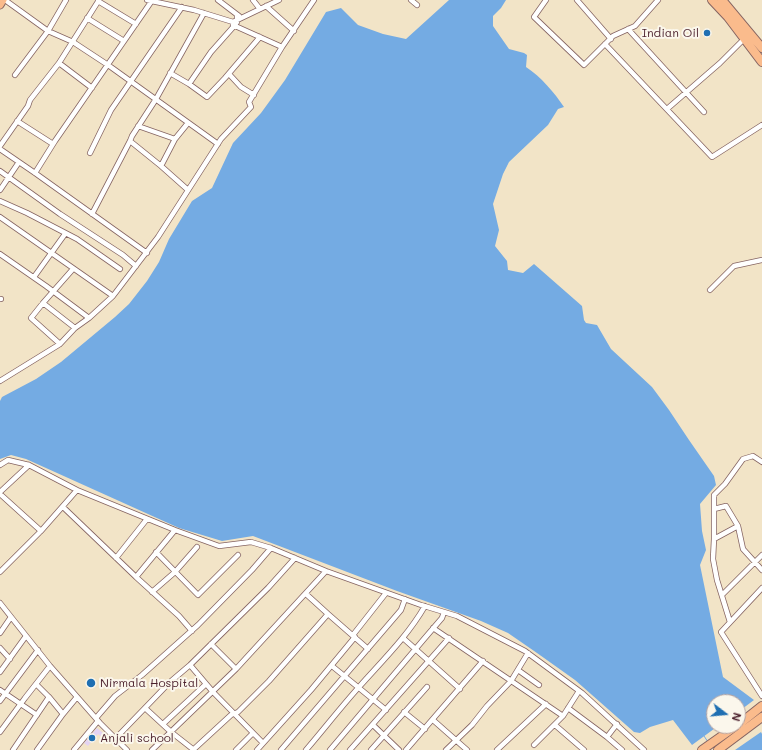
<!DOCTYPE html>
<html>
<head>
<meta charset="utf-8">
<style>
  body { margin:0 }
  #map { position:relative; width:762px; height:750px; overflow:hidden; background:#f2e4c7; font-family:Mali,sans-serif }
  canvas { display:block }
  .north { position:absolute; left:706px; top:694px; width:40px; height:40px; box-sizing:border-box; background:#fbf7ec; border:1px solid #b4a19f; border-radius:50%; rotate:106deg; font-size:11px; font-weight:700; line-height:16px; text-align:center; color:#4a1f2b }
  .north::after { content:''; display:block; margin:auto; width:14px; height:18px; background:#1f6fb2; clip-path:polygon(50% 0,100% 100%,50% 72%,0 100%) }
</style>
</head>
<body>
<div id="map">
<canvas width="762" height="750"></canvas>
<div class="north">N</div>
</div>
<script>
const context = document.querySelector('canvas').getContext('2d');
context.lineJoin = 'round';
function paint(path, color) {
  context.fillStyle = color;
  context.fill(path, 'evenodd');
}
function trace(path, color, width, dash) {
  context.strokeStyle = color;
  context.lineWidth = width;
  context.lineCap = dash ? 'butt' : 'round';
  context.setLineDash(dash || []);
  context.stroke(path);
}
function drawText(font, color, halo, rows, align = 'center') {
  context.font = font + ' Mali,sans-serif';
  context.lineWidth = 4;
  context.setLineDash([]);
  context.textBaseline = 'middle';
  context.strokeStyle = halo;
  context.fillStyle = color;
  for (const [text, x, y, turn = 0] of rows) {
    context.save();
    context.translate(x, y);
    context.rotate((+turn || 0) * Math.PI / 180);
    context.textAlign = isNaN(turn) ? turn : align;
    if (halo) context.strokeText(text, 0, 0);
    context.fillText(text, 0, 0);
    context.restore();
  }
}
paint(new Path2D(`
  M97,728L107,736L104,739L98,734L88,746L84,743Z`), '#e3d3f2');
paint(new Path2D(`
  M449,0H506L501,8L493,16V26L509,49L524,53L527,55L526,67C541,77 554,92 564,107L558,109L548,125L509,162L503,174L493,204L499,230L495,246L507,261L508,270L523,273L534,264L582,306L584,320L586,323L597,325L611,349L652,387L669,410L689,440L714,476L716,485L700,504L702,531L706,550L700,565L723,677L754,700L738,712V702H714V726H718L692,745L673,720L650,727L640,733L634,732L575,680L537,653L508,633L481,621L397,591L253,536L222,541L179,528L26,459L11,455L0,459V401L2,397L36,379L61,362L115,317L129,304L147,281L159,262L169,239L192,201L212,188L233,143L261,113L285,80L326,12L341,8L358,25L383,34L406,39Z
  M761,732L762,734V750H735Z`), '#74abe3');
trace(new Path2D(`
  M704,736L708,742`), '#74abe3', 1);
const minor = new Path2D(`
  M5,0L48,31L73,42L108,65L218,144
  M147,0L194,10L233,22L279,0
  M218,0L239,16
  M253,0L260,9
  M411,0L417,5
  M546,0L534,17L584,65L613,36L635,26L658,0
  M577,0L611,39
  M98,1L136,24
  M266,6L294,31
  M87,18L124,41
  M233,25L282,47
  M628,29L704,112
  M605,44L712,157L762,125
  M59,63L92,88
  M170,73L189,84L207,97L225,78L260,37
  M229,74L241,87L254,95
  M15,75L48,31L66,0
  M189,84L211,52L235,25L237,22V15
  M667,109L720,63L744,39
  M17,121L53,144
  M138,126L175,139L188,123
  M130,141L161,166L188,190
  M0,146L28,106L30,100L59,63L99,0
  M0,149L35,173L147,253
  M90,153L111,110L182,7
  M161,166L175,139
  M0,171L60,214L123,255L136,266
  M35,173L55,141L151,2
  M0,190L19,162
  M0,201L27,213L77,239L120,269
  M92,214L130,141L132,136L156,99L204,13
  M0,217L113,296
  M0,254L46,286L89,318
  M73,269L43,303L75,328
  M34,277L65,234
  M710,290L734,266L762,260
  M0,299H1
  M43,303L31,318L60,344
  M0,381L60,344L75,328L89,318L113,296L158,237L221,139L251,107L249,102L282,47L314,0
  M0,465L8,460L29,465L77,490L41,531
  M0,492L29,465
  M0,494L41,531L0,572
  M63,507L136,577L175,530L77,490
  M714,509L726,506L738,526
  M714,539V495L725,484L743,459L753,456L762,462
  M156,552L198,595L238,555
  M116,558L147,519
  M326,571L421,605L457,616L525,651L582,693L644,750
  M136,577L179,616L192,631
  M762,588L721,632L762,696
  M152,592L175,572L197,547
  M722,595L762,555
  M0,603L50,666L100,723L127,750
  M328,614L368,649
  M730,622L717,580L713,559L714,539L738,526L743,549L762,570
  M433,628L563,716
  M0,633L11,617
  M353,635L386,593
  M403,638L460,689
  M211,644L236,669
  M0,648L10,659
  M190,665L213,692L263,743
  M332,666L386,710
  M518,670L539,685
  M0,672L26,636
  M0,690L37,715
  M49,697L63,714L77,697
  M0,701L38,650
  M145,708L171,732L194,750
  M568,708L607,737
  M404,712L425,729
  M96,718L115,696L142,675L198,625L252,570L271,548
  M433,720L467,750
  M163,724L206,684
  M617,724L607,737L622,750
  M373,725L399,750
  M555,725L584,750
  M0,732L25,698L50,666
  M115,739L170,682L190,665L268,588L295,558
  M534,745L563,716L579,691
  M13,750L49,697L36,684
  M37,750L63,714
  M74,750L98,721
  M152,750L236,669L326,571L271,548L251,542L219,546L175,530
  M193,750L231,715L238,712L269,681L328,614L306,594
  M236,750L253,733
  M257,750L311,690L355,637
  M281,750L401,610L405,599
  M306,750C324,729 341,707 359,687C382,661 407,637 425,606
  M330,750L424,639L442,618L444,612
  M350,750L449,638
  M371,750L427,687
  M406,750L483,661
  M446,750L472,725L487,706L511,681L528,653
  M497,750L546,704`);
const primary = new Path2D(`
  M0,5L3,0`);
const trunk = new Path2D(`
  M712,0L728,17L762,62
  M722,0L762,48
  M738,725L762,706
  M702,750L736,726
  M718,750L762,717`);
trace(minor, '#856462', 6);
trace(primary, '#856462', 9);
trace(trunk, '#856462', 10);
trace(minor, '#fff', 4.5);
trace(primary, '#fabb8c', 7);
trace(trunk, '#fabb8c', 8);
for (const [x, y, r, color] of [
  [707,33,4,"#1f6fb2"],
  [91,683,5,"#1f6fb2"],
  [92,738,4,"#1f6fb2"]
]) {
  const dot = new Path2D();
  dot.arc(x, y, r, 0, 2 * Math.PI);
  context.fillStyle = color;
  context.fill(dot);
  trace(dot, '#fbf7ec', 1.5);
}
drawText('12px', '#4a1f2b', '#fbf7ec', [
  ["Indian Oil",699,33,"right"],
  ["Nirmala Hospital",100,683],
  ["Anjali school",100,738]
], 'left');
</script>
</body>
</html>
